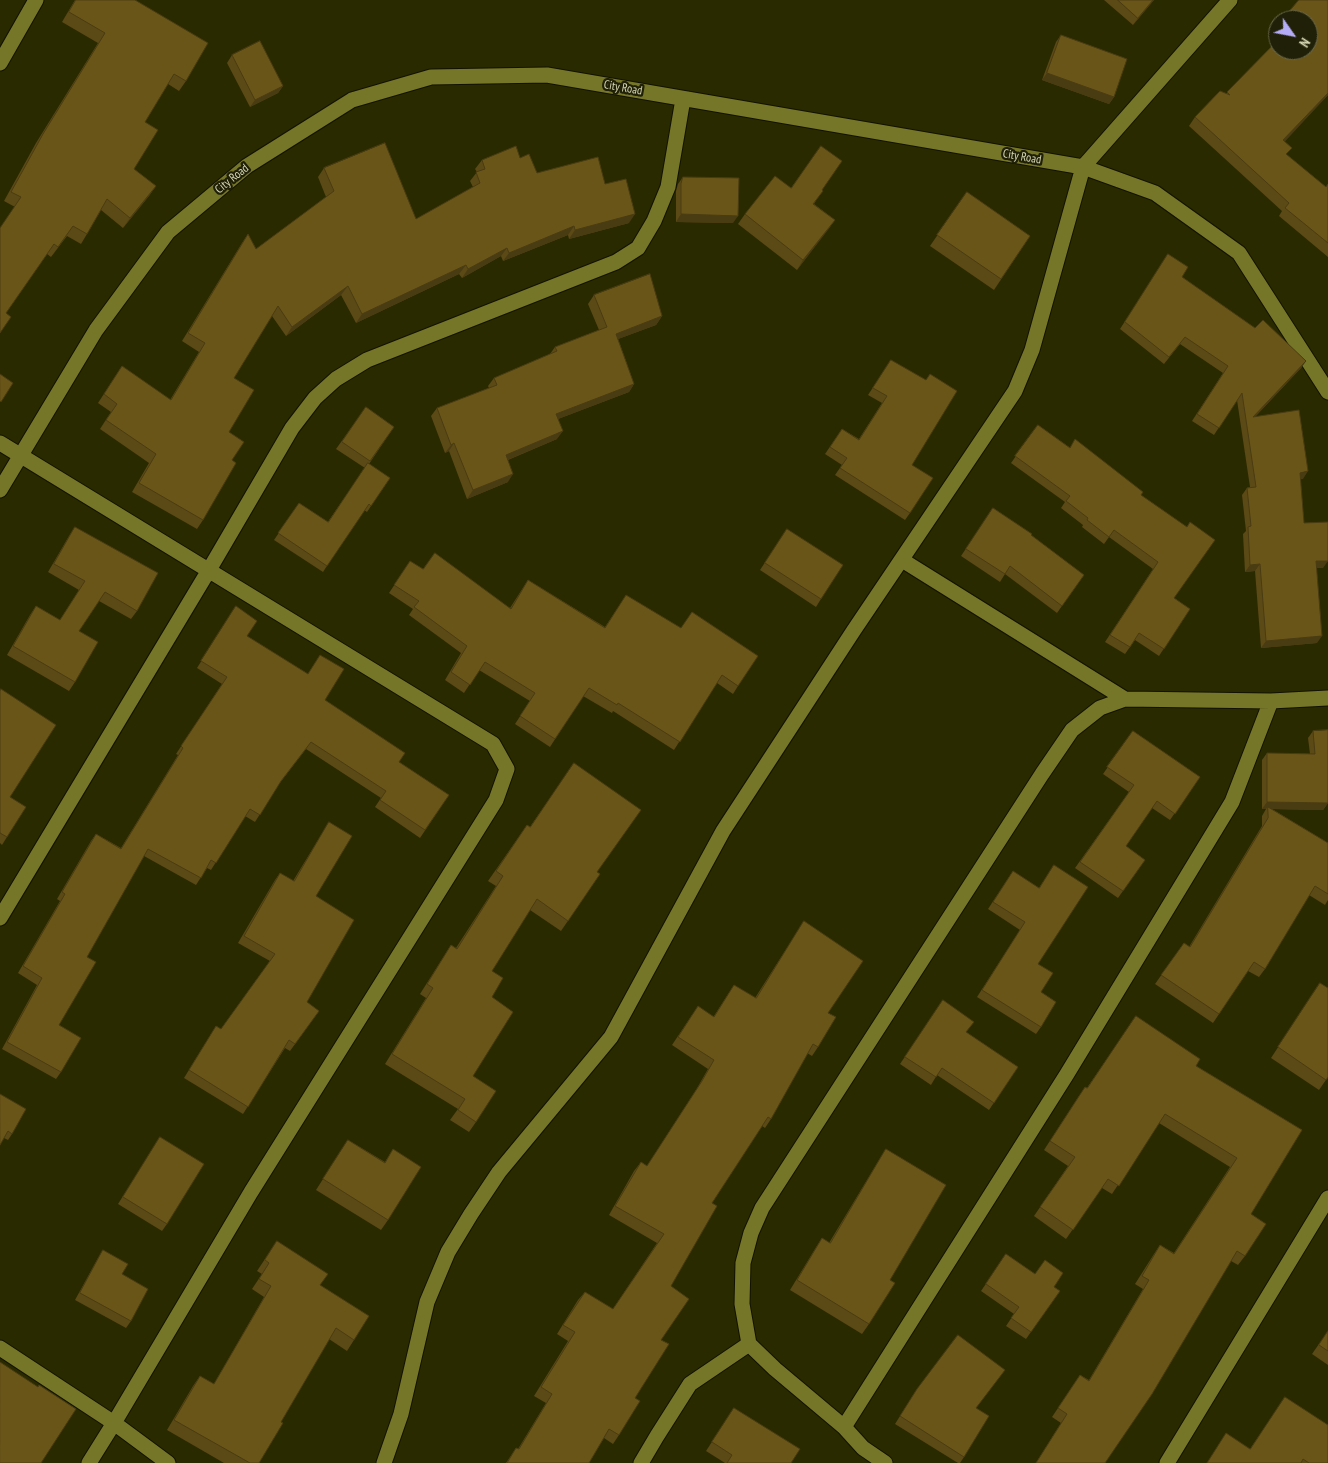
<!DOCTYPE html>
<html>
<head>
<meta charset="utf-8">
<style>
  body { margin:0 }
  #map { position:relative; width:1328px; height:1463px; overflow:hidden; background:#2a2a00; font-family:"PT Sans Narrow",sans-serif }
  canvas { display:block }
  .north { position:absolute; left:1268px; top:10px; width:50px; height:50px; box-sizing:border-box; background:#202008; border:1px solid #68684b; border-radius:50%; rotate:123deg; font-size:14px; font-weight:700; line-height:20px; text-align:center; color:#d4d5b0 }
  .north::after { content:''; display:block; margin:auto; width:18px; height:22px; background:#b5acf8; clip-path:polygon(50% 0,100% 100%,50% 72%,0 100%) }
</style>
</head>
<body>
<div id="map">
<canvas width="1328" height="1463"></canvas>
<div class="north">N</div>
</div>
<script>
const context = document.querySelector('canvas').getContext('2d');
context.lineJoin = 'round';
function trace(path, color, width, dash) {
  context.strokeStyle = color;
  context.lineWidth = width;
  context.lineCap = dash ? 'butt' : 'round';
  context.setLineDash(dash || []);
  context.stroke(path);
}
function paint(path, color) {
  context.fillStyle = color;
  context.fill(path, 'evenodd');
}
function drawText(font, color, halo, rows, align = 'center') {
  context.font = font + ' "PT Sans Narrow",sans-serif';
  context.lineWidth = 4.5;
  context.setLineDash([]);
  context.textBaseline = 'middle';
  context.strokeStyle = halo;
  context.fillStyle = color;
  for (const [text, x, y, turn = 0] of rows) {
    context.save();
    context.translate(x, y);
    context.rotate((+turn || 0) * Math.PI / 180);
    context.textAlign = isNaN(turn) ? turn : align;
    if (halo) context.strokeText(text, 0, 0);
    context.fillText(text, 0, 0);
    context.restore();
  }
}
const street = new Path2D(`
  M0,63L36,0
  M0,443L493,744L507,769L496,800L251,1192L114,1423L89,1463
  M0,490L96,330L168,232L247,166L352,100L431,77L547,75L1083,167L1155,193L1239,253L1328,392
  M902,560L1125,699
  M0,918L209,570L292,428L315,398L336,379L367,360L616,262L638,248L654,221L668,187L683,99
  M0,1348L114,1423L168,1463
  M844,1427L1067,1074L1232,802L1271,701
  M384,1463L401,1414L427,1302L448,1252L471,1214L499,1172L611,1037L723,831L854,630L1015,391L1032,350L1083,167L1230,0
  M641,1463L657,1436L690,1384L749,1344
  M885,1463L863,1448L844,1427L775,1369L749,1344L742,1304L743,1263L751,1233L762,1208L1042,774L1072,730L1100,708L1125,699L1271,701L1328,698
  M1167,1463L1328,1198`);
trace(street, '#121200', 17);
trace(street, '#767628', 15);
paint(new Path2D(`
  M75,0H135L186,81L179,91L168,84L145,122L134,169L156,186L149,196L123,228L101,210L87,234L81,244L67,236L51,257L47,254L6,313L15,207L4,201L36,143L98,43L62,22Z
  M1104,0H1154L1133,25Z
  M1328,0V95L1284,141L1287,155L1326,187L1328,184V257L1279,216L1282,211L1189,126L1195,117L1226,94L1278,40Z
  M1278,25V32L1275,29Z
  M1061,35L1114,97L1109,104L1042,80L1056,42Z
  M232,55L283,86L278,93L250,107L227,63Z
  M520,158L537,173L605,184L629,223L569,239L568,235L503,261L501,256L462,278L459,274L356,323L341,295L286,336L272,316L234,378L229,432L232,460L203,520L197,529L132,492L149,463L100,429L111,412L98,403L122,366L170,400L199,352L182,341L242,243L248,234L256,249L326,197L318,177L324,168L416,219L473,187L470,181L477,172L475,169L482,160Z
  M683,177L733,223L676,222V191L678,184Z
  M791,188L822,190L814,204L835,220L797,270L738,224L745,214Z
  M967,192L1030,236L994,290L930,246Z
  M1168,254L1182,277L1255,328L1306,361L1301,368L1255,417L1303,479H1300L1304,523L1323,568H1317V643L1261,648L1255,571L1245,572L1243,534L1246,531L1242,495L1247,488L1250,487L1237,400L1214,435L1192,421L1223,373L1180,344L1164,364L1120,329Z
  M594,295L662,316L656,325L618,339L634,384L629,392L558,419L557,439L508,460V482L467,499L449,451L445,453L431,416L437,408L489,388L488,386L494,378L550,354L555,347L599,330L588,304Z
  M891,360L912,465L910,513L905,520L835,475L842,465L825,454L842,429L859,439L882,403L868,395Z
  M366,407L394,427L369,464L390,478L367,512L364,510L323,572L274,540L299,503L328,522L365,468L336,449Z
  M1038,425L1069,447L1141,495L1174,598L1190,609L1159,656L1135,640L1125,654L1105,642L1153,569L1109,537L1104,544L1082,527L1083,525L1061,508L1065,502L1011,463Z
  M993,508L1031,535L1084,575L1057,613L1005,574L1000,582L961,556Z
  M75,527L137,611L131,619L99,601L79,631L75,682L69,691L7,655L30,615L36,606L60,620L79,590L48,572L69,536Z
  M787,529L821,599L816,607L760,570Z
  M405,569H423L510,608L528,580L605,627L621,603L738,686L733,694L717,683L674,750L613,711L612,713L583,696L550,747L515,724L530,701L479,670L464,693L445,680L461,653L409,615L413,609L389,593Z
  M236,606L247,636L308,674L320,655L325,700L399,762L449,795L420,838L375,807L381,798L306,749L279,784L255,822L245,816L211,870L207,868L196,885L144,856L87,957L59,1025L61,1072L56,1079L2,1049L37,985L18,973L60,901L57,899L91,841L96,834L121,848L178,755L176,754L222,684L197,668Z
  M0,691L10,797L7,837L2,845L0,843Z
  M1133,731L1200,777L1170,820L1152,808L1126,846L1145,860L1118,898L1075,868L1129,792L1103,774Z
  M1313,731L1328,803L1323,810L1272,809L1328,843V900L1325,905L1309,895L1265,969L1259,977L1248,971L1213,1023L1155,984L1184,943L1189,947L1262,826V816L1266,809H1262V760L1267,753L1310,754L1308,738Z
  M329,822L316,896L307,1002L319,1011L290,1051L285,1048L243,1114L184,1078L216,1026L221,1029L270,961L238,943L275,880L280,873L293,881Z
  M527,825L600,874L561,931L530,910L492,971V997L473,1076L476,1122L469,1132L450,1120L458,1109L385,1064L426,998L420,994L451,945L456,948L496,886L488,881Z
  M1013,871L1038,964L1041,992V1027L1036,1034L977,997L1020,930L988,909Z
  M804,921L828,1013L818,1047L812,1056L807,1053L771,1119L765,1128L762,1126L712,1203L671,1286L661,1340L619,1435L613,1444L604,1438L589,1463H506L516,1448L518,1449L546,1403L534,1396L568,1341L557,1334L578,1300L585,1292L613,1309L657,1243L609,1215L634,1171L641,1162L647,1166L696,1090L708,1069L672,1045L692,1015L714,1016L734,985L755,998Z
  M1313,994L1328,1077L1319,1090L1271,1058Z
  M943,1000L966,1032L1018,1067L989,1110L937,1075L931,1085L900,1064Z
  M1196,1066L1302,1130L1251,1214L1245,1256L1238,1265L1231,1261L1105,1463H1036L1061,1423L1052,1417L1080,1375L1089,1380L1143,1289L1135,1284L1154,1254L1160,1245L1174,1253L1230,1167L1159,1123L1112,1194L1102,1188L1066,1239L1034,1216L1068,1166L1044,1150L1079,1096L1087,1088Z
  M0,1094L12,1134L8,1140L4,1138Z
  M160,1137L167,1224L162,1231L118,1204Z
  M348,1140L385,1162L393,1149L388,1220L381,1230L316,1190Z
  M886,1149L890,1280L869,1324L862,1334L790,1290L815,1249L822,1238L829,1243L879,1160Z
  M277,1241L320,1285L354,1340L347,1351L329,1339L281,1422L259,1463H224L167,1430L193,1386L200,1376L214,1384L264,1297L252,1289L262,1274L257,1271Z
  M103,1250L122,1274L131,1321L126,1328L75,1300L98,1258Z
  M1006,1254L1060,1291L1026,1339L1006,1326L1014,1314L981,1291Z
  M1328,1331V1365L1312,1354Z
  M917,1389L977,1408L964,1457L960,1463H958L895,1424Z
  M734,1408L791,1463H725L706,1451Z
  M1250,1449L1328,1463H1206Z`), '#5b4916');
paint(new Path2D(`
  M1153,0H1154L1133,25L1138,18Z
  M1047,73L1114,97L1109,104L1042,80Z
  M283,86L278,93L250,107L255,100Z
  M1328,93V95L1278,149L1283,140Z
  M156,186L149,196L123,228L130,218Z
  M635,214L629,223L569,239L575,230Z
  M681,214L738,216L733,223L676,222Z
  M835,220L828,230L797,270L803,260Z
  M574,226L568,235L503,261L509,253Z
  M507,248L501,256L462,278L468,269Z
  M466,265L459,274L356,323L362,314Z
  M348,286L341,295L286,336L292,327Z
  M662,316L656,325L610,342L616,334Z
  M1306,361L1301,368L1248,424L1253,417Z
  M634,384L629,392L550,422L556,414Z
  M563,431L557,439L500,463L506,455Z
  M454,443L449,451L445,453L451,445Z
  M1308,471L1303,479L1295,480L1300,473Z
  M513,474L508,482L467,499L473,490Z
  M1316,561H1328L1323,568H1311Z
  M1260,564L1255,571L1245,572L1250,565Z
  M1322,636L1317,643L1261,648L1266,641Z
  M1267,802L1328,803L1323,810L1268,809V807L1266,809H1262Z`), '#4a3c12');
const building = new Path2D(`
  M76,0H135L208,43L186,81L174,74L145,122L158,130L134,169L156,186L130,218L107,199L87,234L73,226L58,247L54,244L6,313L11,317L0,333V228L21,197L11,192L43,134L105,33L69,12Z
  M1118,0H1153L1138,18Z
  M1299,0H1328V93L1283,140L1292,148L1286,154L1326,187L1328,184V243L1285,208L1289,203L1195,117L1220,91L1230,95L1227,92L1278,40V50H1308V20H1282Z
  M1061,35L1127,59L1114,97L1047,73Z
  M260,41L283,86L255,100L232,55Z
  M385,143L416,219L480,183L476,172L485,169L482,160L516,146L520,158L529,154L537,173L598,157L605,184L626,179L635,214L575,230L574,226L509,253L507,248L468,269L466,265L362,314L348,286L292,327L278,306L234,378L254,390L229,432L244,442L232,460L236,463L203,520L139,483L156,454L106,420L117,404L104,394L122,366L171,400L205,343L188,333L248,234L256,249L334,191L324,168Z
  M821,146L842,161L822,190L823,191L813,204L835,220L803,260L745,214L775,176L791,188Z
  M683,177L739,178L738,216L681,214V184Z
  M967,192L1030,236L1001,279L937,235Z
  M1168,254L1188,267L1182,277L1255,328L1263,320L1306,361L1253,417L1299,410L1308,471L1300,473L1304,523L1328,522V561H1316L1322,636L1266,641L1260,564L1250,565L1248,527L1251,526L1247,488L1256,487L1242,393L1219,428L1197,414L1228,366L1185,337L1169,357L1125,322Z
  M650,274L662,316L616,334L634,384L556,414L563,431L506,455L513,474L473,490L454,443L451,445L437,408L497,385L494,378L557,351L555,347L607,327L594,295Z
  M891,360L926,380L930,374L957,391L912,465L933,478L910,513L840,468L847,458L830,447L842,429L859,440L887,396L873,388Z
  M0,374L13,383L1,402L0,401Z
  M366,407L394,427L370,461L342,442Z
  M1038,425L1070,448L1075,439L1143,492L1141,495L1187,527L1190,522L1215,540L1174,598L1190,609L1164,649L1139,633L1130,647L1110,635L1158,562L1114,530L1109,537L1087,520L1088,518L1066,501L1070,496L1015,456Z
  M368,463L390,478L371,506L369,504L327,566L278,533L299,503L328,522Z
  M993,508L1032,534L1031,535L1084,575L1062,606L1010,566L1005,574L966,549Z
  M75,527L158,573L137,611L105,592L79,631L98,642L75,682L13,646L36,606L60,620L85,581L54,564Z
  M787,529L843,565L821,599L765,563Z
  M435,553L511,609L528,580L605,628L626,595L681,628L692,612L758,656L738,686L722,675L680,742L618,703L617,705L589,688L555,739L520,716L535,693L485,662L470,685L451,672L467,646L414,607L419,601L394,585L410,561L423,569Z
  M236,606L257,621L247,636L308,674L320,655L344,669L325,700L405,753L399,762L449,795L425,830L380,800L386,791L311,742L281,781L260,815L250,809L216,863L211,860L201,878L148,849L87,957L96,962L59,1025L81,1038L61,1072L7,1042L42,978L23,966L65,894L62,892L96,834L121,849L183,748L181,746L227,677L201,661Z
  M1,689L56,725L10,797L26,807L7,837L0,833V691Z
  M1328,730V803L1267,802V753L1315,754L1313,731Z
  M1133,731L1200,777L1175,814L1157,801L1126,846L1145,860L1123,891L1080,862L1134,785L1107,767Z
  M574,763L641,810L597,872L600,874L568,921L537,899L492,971L503,978L492,997L513,1012L473,1076L496,1091L476,1122L458,1110L465,1099L392,1054L433,988L427,984L451,945L457,949L503,876L496,871L527,825L530,827Z
  M1268,807L1328,843V894L1315,886L1265,969L1254,962L1219,1014L1161,975L1184,943L1190,947L1268,818Z
  M329,822L352,836L316,896L354,920L307,1002L319,1011L295,1044L289,1040L248,1107L189,1070L216,1026L221,1029L275,954L244,936L280,873L294,881Z
  M1054,865L1088,887L1038,964L1053,973L1041,992L1056,1002L1041,1027L982,990L1025,922L993,902L1013,871L1039,888Z
  M804,921L863,961L828,1013L836,1017L818,1047L813,1044L771,1119L768,1117L712,1203L717,1206L671,1286L689,1299L661,1340L669,1344L635,1398L640,1401L619,1435L609,1429L589,1463H507L516,1448L519,1449L552,1394L541,1387L575,1332L563,1325L585,1292L613,1309L664,1234L615,1206L641,1162L647,1166L702,1081L714,1060L678,1037L698,1006L714,1017L734,985L756,998Z
  M1320,983L1328,988V1077L1326,1080L1278,1047Z
  M943,1000L974,1022L966,1032L1018,1067L994,1103L942,1068L936,1077L905,1057Z
  M1136,1016L1200,1059L1196,1066L1302,1130L1251,1214L1266,1224L1245,1256L1237,1251L1152,1394L1105,1463H1036L1067,1414L1058,1408L1080,1375L1089,1381L1149,1280L1142,1276L1160,1245L1174,1254L1237,1158L1165,1114L1119,1186L1108,1179L1073,1230L1040,1207L1075,1157L1050,1141L1085,1087L1087,1088Z
  M0,1094L26,1109L12,1134L8,1131L0,1145Z
  M160,1137L204,1164L167,1224L123,1197Z
  M348,1140L385,1163L393,1149L421,1167L388,1220L323,1179Z
  M886,1149L946,1185L890,1280L895,1283L869,1324L797,1280L822,1238L830,1243Z
  M277,1241L328,1274L320,1285L369,1316L354,1340L336,1328L281,1422L283,1423L259,1463H250L174,1420L200,1376L214,1384L271,1286L259,1279L269,1263L265,1260Z
  M103,1250L128,1264L122,1274L148,1289L131,1321L80,1293Z
  M1006,1254L1035,1274L1045,1260L1063,1273L1054,1287L1060,1291L1031,1332L1011,1318L1019,1307L986,1284Z
  M1328,1331V1351L1319,1345Z
  M958,1335L1005,1370L976,1408L989,1416L964,1457L900,1416L917,1389Z
  M0,1362L38,1387L39,1385L76,1409L41,1463H0Z
  M1285,1397L1328,1425V1463H1309L1303,1459L1301,1463H1207L1226,1433L1250,1449Z
  M734,1408L800,1449L791,1463H727L732,1455L712,1442Z`);
paint(building, '#6a5519');
trace(building, '#4a3c12', 1);
drawText('12px', '#d4d5b0', '#202008', [
  ["City Road",623,88,10],
  ["City Road",1022,157,10],
  ["City Road",232,179,-39]
]);
</script>
</body>
</html>
